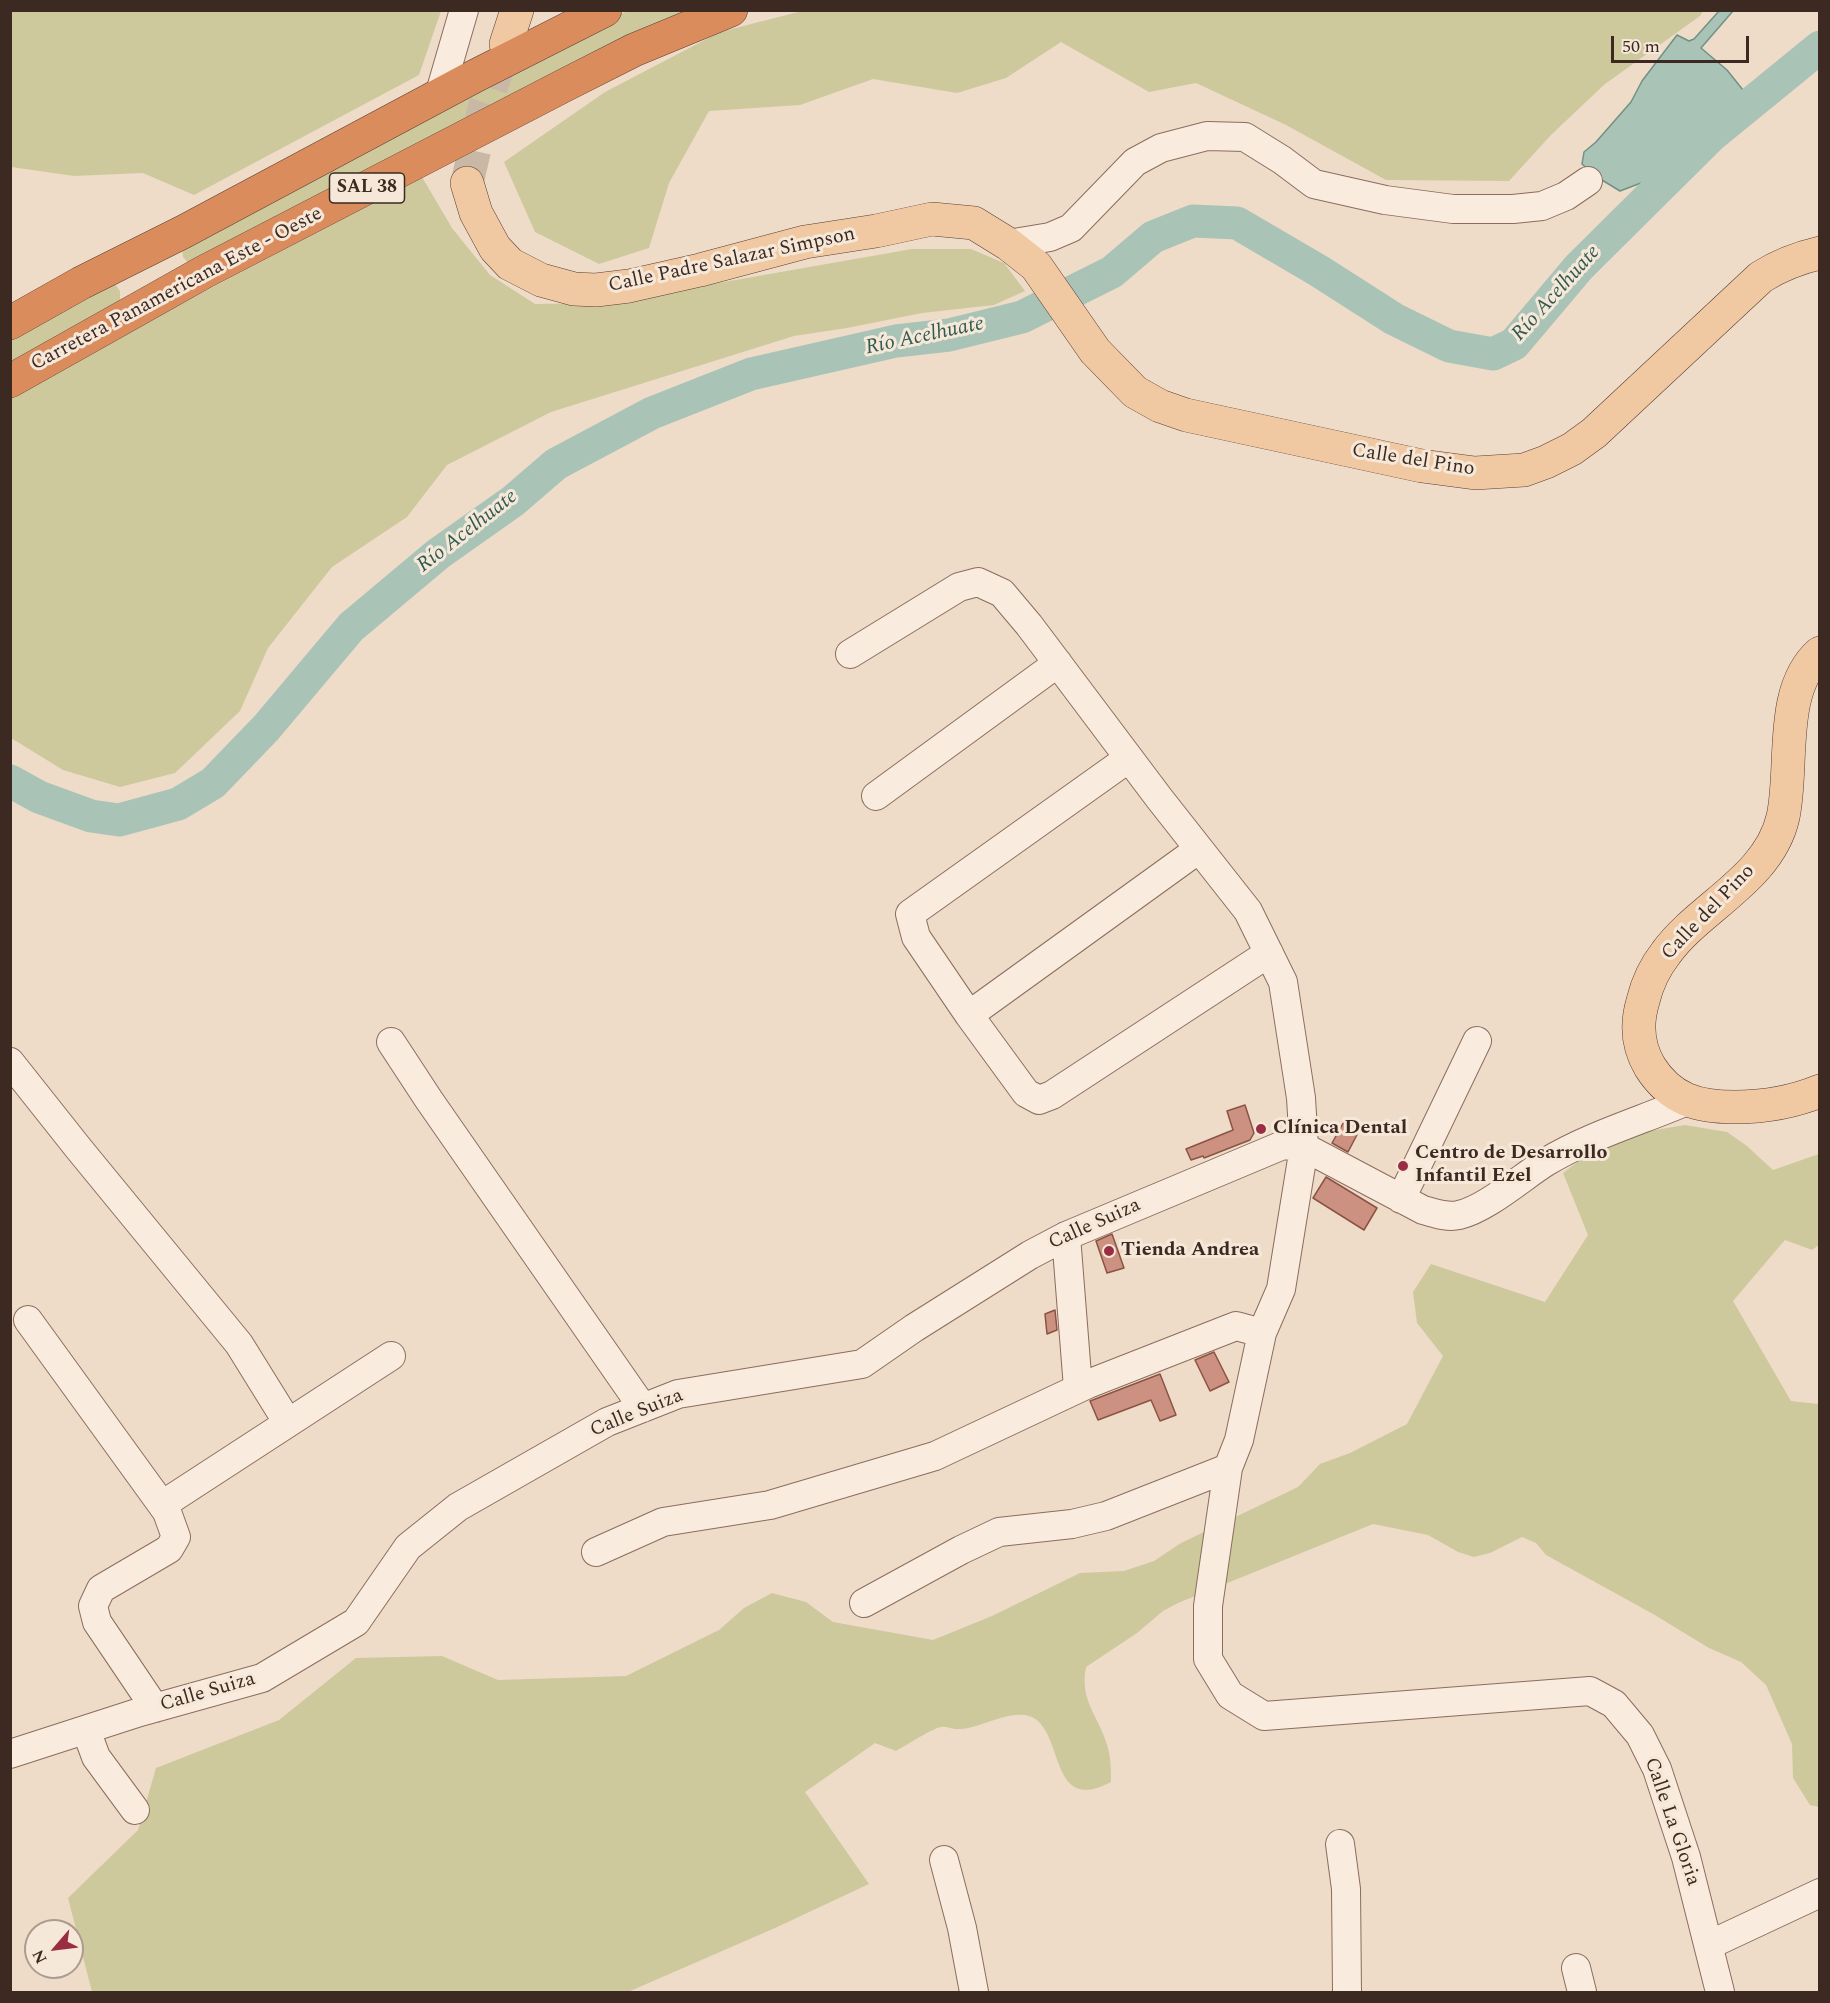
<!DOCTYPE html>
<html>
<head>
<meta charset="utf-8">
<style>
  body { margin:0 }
  #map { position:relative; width:1830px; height:2003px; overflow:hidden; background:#eedcc9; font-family:Spectral,serif }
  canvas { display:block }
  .frame { position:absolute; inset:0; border:12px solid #3c2921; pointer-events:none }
  .north { position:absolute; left:24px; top:1919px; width:60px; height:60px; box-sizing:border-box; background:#f6e8d9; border:2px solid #ac9c8f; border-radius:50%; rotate:242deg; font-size:16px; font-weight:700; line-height:24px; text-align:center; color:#3c2921 }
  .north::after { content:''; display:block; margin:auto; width:21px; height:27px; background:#992e43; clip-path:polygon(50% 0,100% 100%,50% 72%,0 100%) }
  .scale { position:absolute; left:1611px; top:36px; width:138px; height:27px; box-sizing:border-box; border:3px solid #3c2921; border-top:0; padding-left:8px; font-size:18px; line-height:21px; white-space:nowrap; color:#3c2921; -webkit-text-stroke:4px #f6e8d9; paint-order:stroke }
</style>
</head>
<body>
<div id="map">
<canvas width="1830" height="2003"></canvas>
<div class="frame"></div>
<div class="north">N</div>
<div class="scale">50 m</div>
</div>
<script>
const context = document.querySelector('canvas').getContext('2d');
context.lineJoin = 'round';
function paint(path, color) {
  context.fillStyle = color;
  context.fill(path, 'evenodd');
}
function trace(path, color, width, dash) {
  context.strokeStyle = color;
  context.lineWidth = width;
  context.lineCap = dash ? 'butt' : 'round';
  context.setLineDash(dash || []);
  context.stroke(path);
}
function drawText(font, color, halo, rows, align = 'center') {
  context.font = font + ' Spectral,serif';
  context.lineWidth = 6;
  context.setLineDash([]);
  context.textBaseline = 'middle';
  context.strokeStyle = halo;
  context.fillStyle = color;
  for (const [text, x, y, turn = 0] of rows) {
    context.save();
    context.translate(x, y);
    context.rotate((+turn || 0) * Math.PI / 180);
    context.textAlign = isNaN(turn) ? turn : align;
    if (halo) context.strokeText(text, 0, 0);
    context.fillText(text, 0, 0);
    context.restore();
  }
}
paint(new Path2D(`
  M10,11L11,10L441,11L419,75L194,195L143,173L74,176L11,167Z
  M628,11H705L188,263L183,257L182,249L603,21Z
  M802,11H1703L1700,16L1605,84L1551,135L1509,181L1386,180L1286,125L1196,83L1149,92L1061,42L1006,78L957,93L873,79L800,105L709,111L669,183L649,248L599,264L535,232L504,162L605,92L720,32Z
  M422,177L452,228L490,275L535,304L604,303L912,249H971L1004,263L1025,291L994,305L922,313L847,328L794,336L551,412L447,465L407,517L332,567L268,648L240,711L175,773L120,787L63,770L11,738L10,399L156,317Z
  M115,284L120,291V304L11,368V337Z
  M1685,1125L1727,1132L1747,1146L1773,1170L1819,1154V1245L1812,1250L1785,1240L1733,1301L1791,1401L1819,1404V1807L1810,1805L1793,1778L1792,1744L1766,1685L1741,1662L1709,1648L1653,1614L1546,1555L1536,1543L1522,1537L1490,1553L1474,1557L1458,1552L1428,1535L1373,1524L1178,1603L1163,1611L1137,1633L1086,1667C1079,1702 1100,1717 1108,1748C1111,1759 1111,1771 1111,1782C1053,1813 1063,1744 1038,1721C1018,1703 982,1729 959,1729C953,1730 947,1726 941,1727C931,1729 907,1745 896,1751L875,1743L805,1792L869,1884L775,1928L628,1992H92L68,1898L138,1830L156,1768L279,1720L356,1658L442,1656L498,1680L626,1676L719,1630L744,1608L772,1593L806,1602L833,1622L933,1640L992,1616L1080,1573L1124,1571L1154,1561L1181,1543L1298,1487L1320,1464L1350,1453L1407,1424L1443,1356L1417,1323L1413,1292L1431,1264L1545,1302L1588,1235L1563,1173L1584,1157L1643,1132Z`), '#cdc99d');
const water = new Path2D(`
  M1719,11H1733L1701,48L1727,70L1747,95L1722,112L1674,163L1654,178L1620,191L1597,177L1582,164L1584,152L1596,142L1631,102L1642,81L1677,35L1689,41L1694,39Z`);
paint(water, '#aac3b7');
trace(water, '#709183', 1.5);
trace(new Path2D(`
  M10,781L39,797L91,816L119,820L178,804L213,783L266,728L351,627L438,554L513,501L556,464L652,413L751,374L896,341L949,335L1022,317L1112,272L1153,237L1193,221L1237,223L1319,271L1394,319L1449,346L1493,354L1514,344L1579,267L1711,136L1820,47`), '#aac3b7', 33);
const building = new Path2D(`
  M1245,1105L1254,1133L1250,1140L1204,1158L1203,1156L1191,1160L1186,1149L1233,1130L1227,1111Z
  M1345,1120L1360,1129L1348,1152L1332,1143Z
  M1326,1177L1377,1208L1364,1230L1313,1198Z
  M1112,1234L1124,1268L1107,1273L1096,1241Z
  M1055,1310L1057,1330L1047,1334L1045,1314Z
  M1214,1352L1229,1382L1210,1391L1195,1360Z
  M1160,1374L1176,1415L1160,1421L1151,1400L1098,1420L1090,1401Z`);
paint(building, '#cc9180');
trace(building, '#8a5344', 1.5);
trace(new Path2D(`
  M467,183L485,105L506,44`), '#cab8a7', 33, [33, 16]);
const minor = new Path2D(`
  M439,96L464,10
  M1008,244L1050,237L1071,228L1135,162L1161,148L1207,136L1245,137L1282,160L1314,184L1385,200L1453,209H1513L1542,206L1566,196L1588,181
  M850,654L959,587L978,582L1002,593L1029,625L1159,798L1248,911L1283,982L1301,1098L1304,1147L1281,1289L1262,1333L1239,1440L1228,1468L1208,1606V1659L1230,1695L1264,1716L1590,1691L1614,1704L1640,1735L1657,1769L1686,1857L1720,1992
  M1129,758L910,914L916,937L969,1015L1026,1093L1039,1100L1052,1095L1269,953
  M876,796L1058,663
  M969,1015L1199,849
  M391,1042L429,1100L643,1408
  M10,1062L79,1149L239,1344L288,1423
  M1401,1199L1477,1041
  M1066,1236L1078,1388
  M28,1320L162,1505L167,1512L176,1537L169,1549L101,1589L93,1606L97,1622L155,1708
  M162,1505L391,1356
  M596,1552L663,1522L770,1505L935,1456L1088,1384L1236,1326L1262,1333
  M864,1603L961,1550L999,1532L1072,1524L1106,1516L1228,1468
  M86,1730L96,1757L135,1810
  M10,1754L140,1712L262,1678L356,1622L408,1547L458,1507L607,1422L678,1394L862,1364L914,1328L1030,1255L1066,1236L1283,1145L1304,1147L1423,1210C1435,1213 1447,1218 1459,1215C1486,1209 1522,1177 1546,1162C1589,1136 1640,1121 1687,1101
  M1340,1844L1346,1889L1347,1992
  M944,1860L962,1928L974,1992
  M1709,1945L1820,1893
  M1576,1968L1582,1992`);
const major = new Path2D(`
  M506,44L517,10
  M467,183L476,213L495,248L510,264L541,280L574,289L596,290L629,286L700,270L805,242L876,231L932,219L974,223L1008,244L1036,266L1095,351L1135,392L1160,406L1186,415L1422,466L1475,473L1524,470L1546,462L1572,449L1594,433L1761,277C1780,265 1798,258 1820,253
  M1820,653C1778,690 1794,767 1783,817C1769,879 1699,907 1666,953C1655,967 1647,984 1643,1001C1636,1024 1638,1047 1650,1067C1671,1100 1698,1107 1735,1107C1764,1107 1793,1102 1820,1091`);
const highway = new Path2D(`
  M10,323L81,283L183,232L475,76L605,10
  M10,381L204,272L565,85L634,50L731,10`);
trace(minor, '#8b6d5e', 30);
trace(major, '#593d32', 34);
trace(highway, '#593d32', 34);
trace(minor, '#f9ebdd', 28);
trace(major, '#f0c9a3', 33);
trace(highway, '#db8c5d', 33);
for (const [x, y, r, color] of [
  [1261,1129,6,"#992e43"],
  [1403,1166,6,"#992e43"],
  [1109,1251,6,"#992e43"]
]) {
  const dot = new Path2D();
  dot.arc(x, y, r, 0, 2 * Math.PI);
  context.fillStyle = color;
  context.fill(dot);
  trace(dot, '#f6e8d9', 2);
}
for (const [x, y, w] of [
  [367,188,75]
]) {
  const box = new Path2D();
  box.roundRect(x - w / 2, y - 15, w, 30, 4.5);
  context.fillStyle = '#f6e8d9';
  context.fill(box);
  trace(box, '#3c2921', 1.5);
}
drawText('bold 18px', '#3c2921', null, [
  ["SAL 38",367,188]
]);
drawText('20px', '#3c2921', '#f6e8d9', [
  ["Calle Padre Salazar Simpson",732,261,-12],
  ["Carretera Panamericana Este - Oeste",177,290,-28],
  ["Calle del Pino",1413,461,9],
  ["Calle del Pino",1709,913,-46],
  ["Calle Suiza",1095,1225,-24],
  ["Calle Suiza",637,1414,-22],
  ["Calle Suiza",208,1693,-16],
  ["Calle La Gloria",1671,1822,71]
]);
drawText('bold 20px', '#3c2921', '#f6e8d9', [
  ["Clínica Dental",1273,1129],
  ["Centro de Desarrollo",1415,1154],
  ["Infantil Ezel",1415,1177],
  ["Tienda Andrea",1121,1251]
], 'left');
drawText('italic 21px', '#315b50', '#f6e8d9', [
  ["Río Acelhuate",1557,294,-48],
  ["Río Acelhuate",925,337,-12],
  ["Río Acelhuate",468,532,-38]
]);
</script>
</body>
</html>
